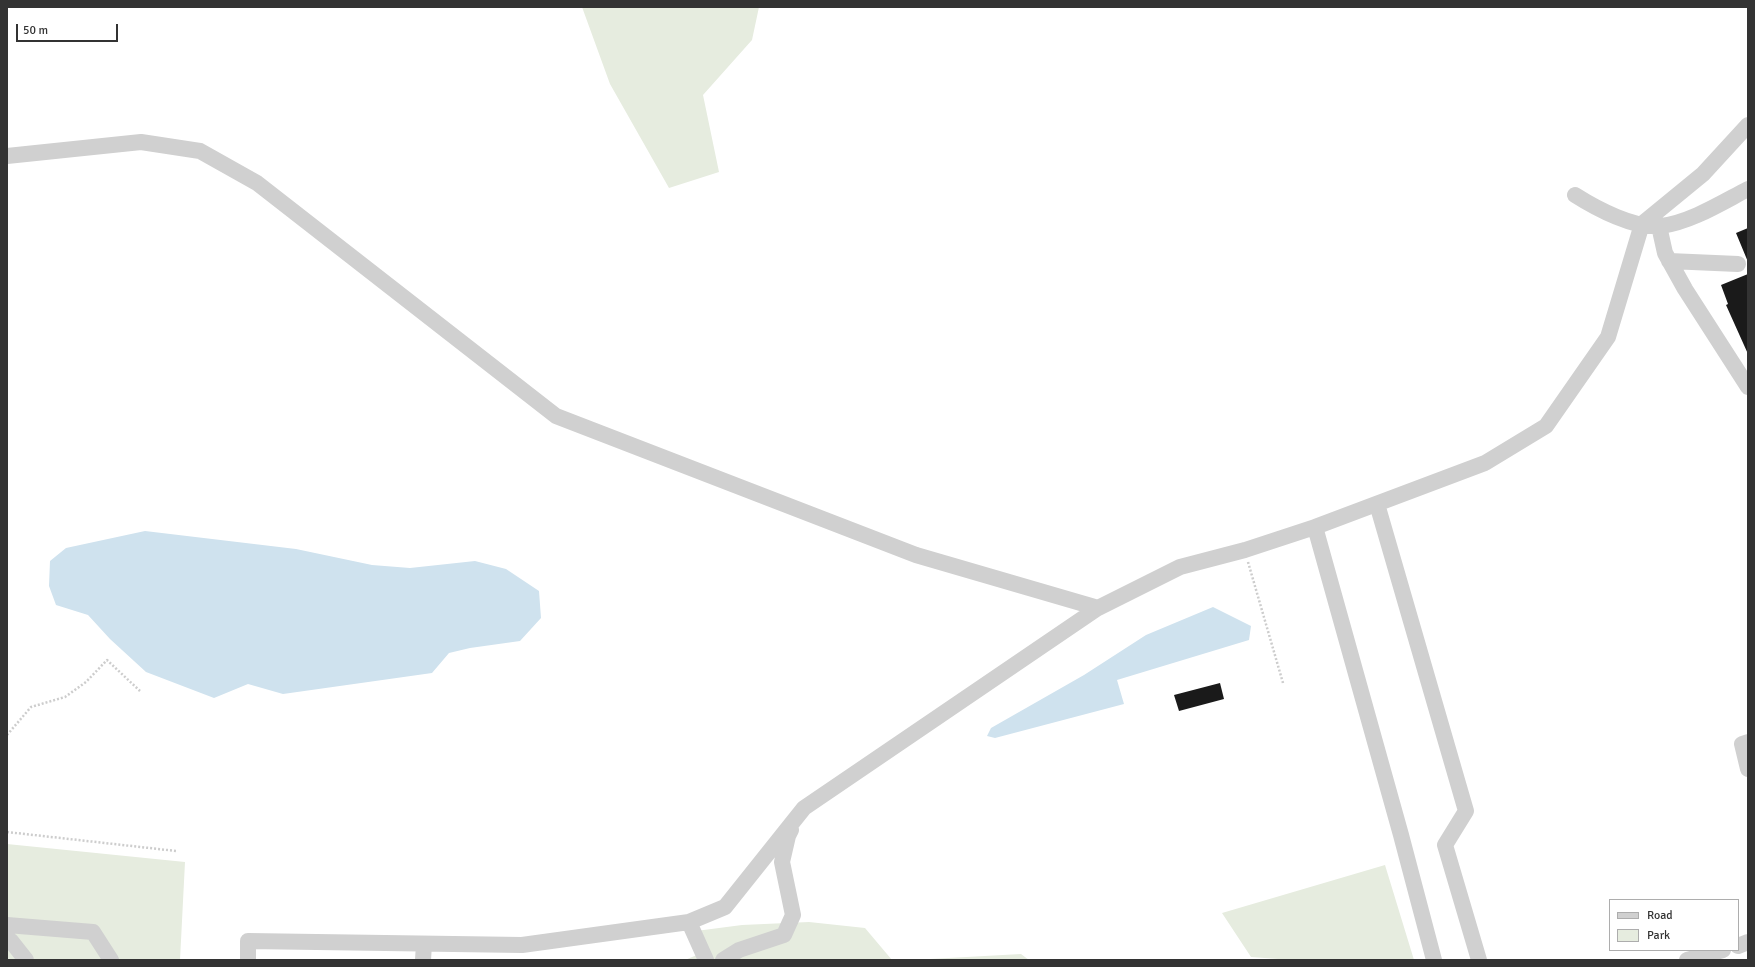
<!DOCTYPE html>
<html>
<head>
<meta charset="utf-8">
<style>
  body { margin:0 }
  #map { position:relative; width:1755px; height:967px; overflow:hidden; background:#fff; font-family:Signika,sans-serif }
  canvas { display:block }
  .frame { position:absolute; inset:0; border:8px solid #333; pointer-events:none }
  .legend { position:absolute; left:1609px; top:899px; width:130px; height:52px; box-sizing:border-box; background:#fff; border:1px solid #adadad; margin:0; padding:5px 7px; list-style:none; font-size:12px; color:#333 }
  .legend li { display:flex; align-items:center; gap:8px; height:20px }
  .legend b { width:20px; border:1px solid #adadad }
  .scale { position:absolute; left:16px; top:24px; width:102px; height:18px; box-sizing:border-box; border:2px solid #333; border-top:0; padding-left:5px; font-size:12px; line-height:14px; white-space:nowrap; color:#333; -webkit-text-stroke:3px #fff; paint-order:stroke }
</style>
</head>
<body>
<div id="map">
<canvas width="1755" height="967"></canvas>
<div class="frame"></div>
<ul class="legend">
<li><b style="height:5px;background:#d0d0d0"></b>Road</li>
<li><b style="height:11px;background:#e6ecdf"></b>Park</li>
</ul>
<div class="scale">50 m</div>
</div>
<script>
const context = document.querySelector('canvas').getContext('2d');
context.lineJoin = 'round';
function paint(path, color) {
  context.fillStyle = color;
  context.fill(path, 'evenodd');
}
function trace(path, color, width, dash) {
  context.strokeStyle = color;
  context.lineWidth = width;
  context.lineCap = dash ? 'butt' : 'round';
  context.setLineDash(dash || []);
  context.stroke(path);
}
paint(new Path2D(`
  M582,7H759L752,40L703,95L719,172L669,188L610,84Z
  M7,844L185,862L180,960H7Z
  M1385,865L1414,960H1292L1251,957L1222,913Z
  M809,922L865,928L892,960H685L704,952L696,931L742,925Z
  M1021,954L1029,960H912Z`), '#e6ecdf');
paint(new Path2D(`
  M145,531L296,549L372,565L410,568L475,561L506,569L539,591L541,618L520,641L470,648L449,653L432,673L283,694L248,684L214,698L146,672L110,639L88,615L56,605L49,586L50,561L66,548Z
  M1213,607L1251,626L1249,640L1117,680L1124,704L995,738L987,736L991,728L1084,675L1146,635Z`), '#cfe2ee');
paint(new Path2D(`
  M1748,228V262L1736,233Z
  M1748,274V354L1726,305L1728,304L1721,285Z
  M1220,683L1224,699L1179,711L1174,695Z`), '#1a1a1a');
trace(new Path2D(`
  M1248,562L1283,683
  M7,735L31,707L65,697L86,682L107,660L140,691
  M7,832L176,851`), '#cdcdcd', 2.5, [2, 2]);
trace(new Path2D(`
  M7,156L141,142L200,151L257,183L556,416L916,555L1098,608
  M1575,195C1597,209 1635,229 1661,226C1691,222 1721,203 1748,189
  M1659,226L1665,253L1685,289L1748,387
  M1669,261L1738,264
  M1377,504L1466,811L1445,845L1479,960
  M1315,527L1401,835L1434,960
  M1748,742L1742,744L1748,769
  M689,922L706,960
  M7,925L93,932L111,960
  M7,939L11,941L26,960
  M1738,946L1748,942
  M248,960V941L522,945L689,922L725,907L804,808L1098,608L1180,567L1245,550L1315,527L1485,463L1546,426L1608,337L1642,224L1703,174L1748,125
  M423,960L424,944
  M723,960L739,950L784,935L793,915L782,862L788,836L791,830
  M1687,960L1723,950`), '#d0d0d0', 16);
</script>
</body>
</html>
